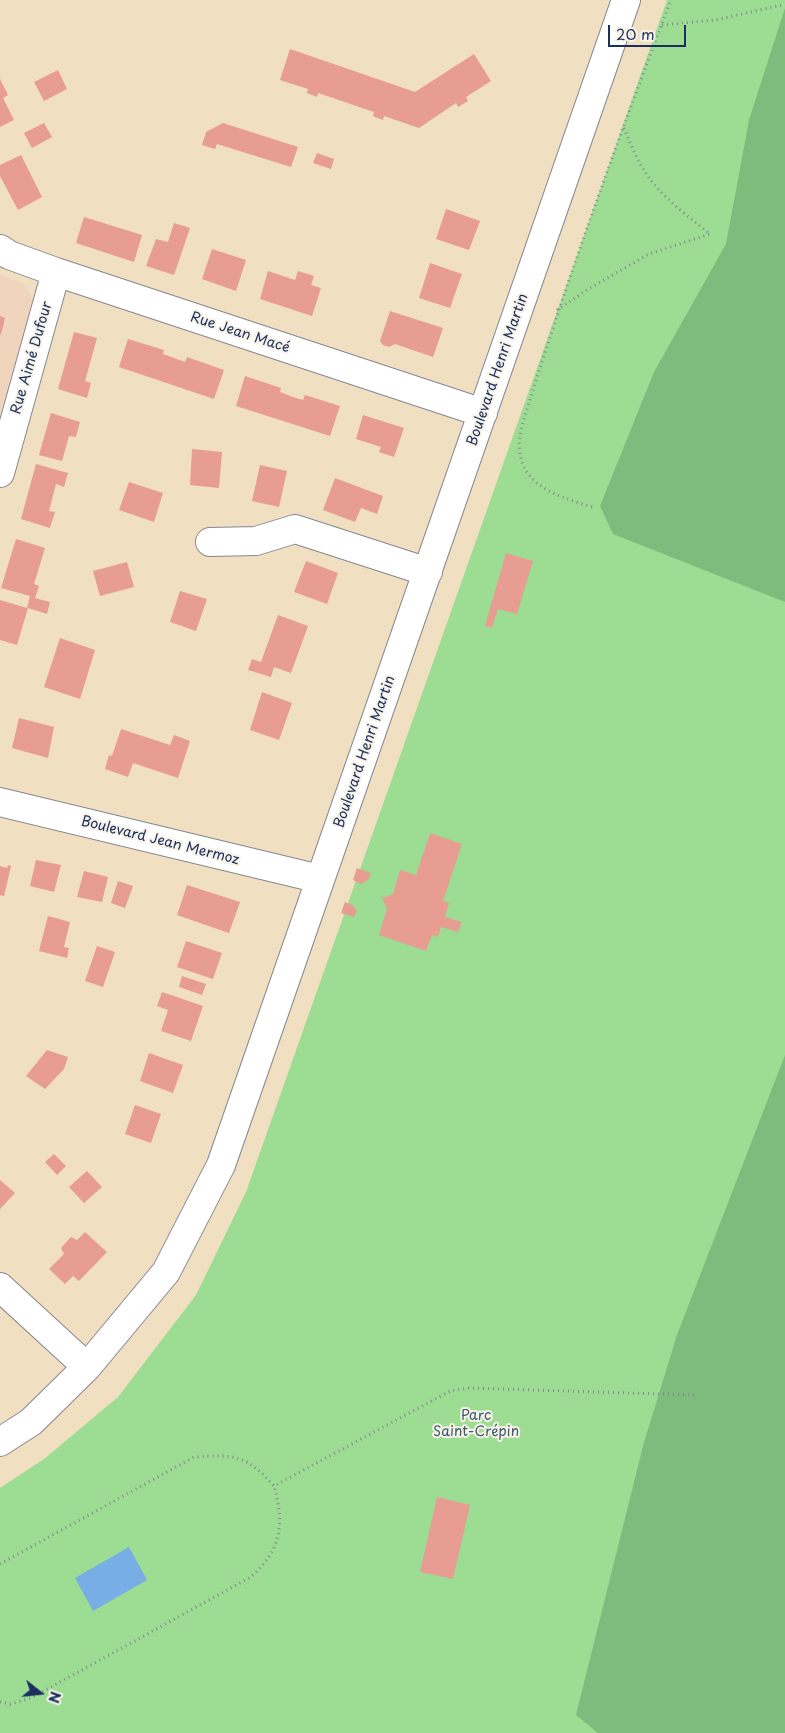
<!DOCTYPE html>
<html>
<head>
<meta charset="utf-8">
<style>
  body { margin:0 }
  #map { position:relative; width:785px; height:1733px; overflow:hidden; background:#f1dfc1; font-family:"Playpen Sans",sans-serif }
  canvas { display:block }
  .north { position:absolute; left:15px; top:1668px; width:50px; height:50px; -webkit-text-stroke:4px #f7f3e8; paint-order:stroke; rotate:106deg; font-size:14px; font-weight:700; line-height:20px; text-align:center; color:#1b2f5e }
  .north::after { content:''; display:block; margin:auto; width:18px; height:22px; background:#1b2f5e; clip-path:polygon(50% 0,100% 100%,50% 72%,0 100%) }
  .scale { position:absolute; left:608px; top:25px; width:78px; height:22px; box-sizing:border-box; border:2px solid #1b2f5e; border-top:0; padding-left:6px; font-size:15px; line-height:18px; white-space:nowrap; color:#1b2f5e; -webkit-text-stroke:4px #f7f3e8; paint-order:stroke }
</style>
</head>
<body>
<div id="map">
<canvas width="785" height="1733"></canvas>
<div class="north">N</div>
<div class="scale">20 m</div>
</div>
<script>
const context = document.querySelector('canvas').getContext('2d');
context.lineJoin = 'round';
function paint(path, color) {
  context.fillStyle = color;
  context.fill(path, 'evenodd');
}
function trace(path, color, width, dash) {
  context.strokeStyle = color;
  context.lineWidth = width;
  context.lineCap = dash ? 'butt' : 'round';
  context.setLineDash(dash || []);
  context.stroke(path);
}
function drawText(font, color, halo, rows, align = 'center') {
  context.font = font + ' "Playpen Sans",sans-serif';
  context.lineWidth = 4;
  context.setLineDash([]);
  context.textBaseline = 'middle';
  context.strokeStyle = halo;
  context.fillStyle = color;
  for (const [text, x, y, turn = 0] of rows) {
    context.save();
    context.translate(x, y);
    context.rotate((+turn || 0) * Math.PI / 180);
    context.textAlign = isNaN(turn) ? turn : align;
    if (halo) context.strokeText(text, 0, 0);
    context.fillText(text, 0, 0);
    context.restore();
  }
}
paint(new Path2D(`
  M0,275L23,283L33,299L0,414Z`), '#f0d5bc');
paint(new Path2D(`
  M667,0H785V1733H0V1488L44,1459L118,1397L196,1295L246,1192Z`), '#9cdd93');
paint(new Path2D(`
  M785,8V602L613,534L600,506L654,372L726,244L749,120Z
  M785,1055V1733H598L576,1715L643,1446L677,1335Z`), '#7dbc7d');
paint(new Path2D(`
  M129,1547L147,1580L93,1611L75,1578Z`), '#76aee5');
paint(new Path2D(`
  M290,49L415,92L474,54L491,81L466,97L468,101L458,107L456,103L419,128L384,116L383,120L373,116L374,112L318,93L317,97L307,93L308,89L280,80Z
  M58,70L67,89L44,101L34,82Z
  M0,79L8,95L3,98L14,120L0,127Z
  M44,123L52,137L32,148L24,133Z
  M223,123L298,147L291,167L217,144L215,149L202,145L206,132Z
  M317,153L334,159L331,169L313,163Z
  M21,155L42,197L18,210L0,176V165Z
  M446,209L480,221L469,250L436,239Z
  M84,217L142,235L134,262L76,243Z
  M174,223L190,228L174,275L146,266L156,239L168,242Z
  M212,249L246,260L236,291L202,279Z
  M430,263L462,274L450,308L419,298Z
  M268,271L295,280L298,271L314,276L311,285L321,288L312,316L260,299Z
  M390,311L443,328L433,357L395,344L389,347L383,345L380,341Z
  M0,316L5,318L1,335L0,334Z
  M74,332L97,338L85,381L91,383L87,398L58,389Z
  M128,339L164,350L163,354L185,362L187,357L224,370L214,399L119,367Z
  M245,376L281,388L280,392L293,397L303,400L305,395L340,406L330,436L236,406Z
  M51,413L80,422L76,437L69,436L62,461L39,455Z
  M363,415L404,428L394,457L379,452L381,447L356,439Z
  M192,449L222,452L219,488L190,485Z
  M36,464L68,473L64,487L56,484L49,511L55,512L50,528L21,519Z
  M260,465L287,471L279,507L252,501Z
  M335,478L383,496L377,514L361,508L355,522L323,510Z
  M129,482L163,493L154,522L119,510Z
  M16,539L45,548L34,584L39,586L35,598L50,602L47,614L28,608L17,645L0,640V600L27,608L30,596L1,588Z
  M506,553L533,561L517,614L498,609L492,628L485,626Z
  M306,561L338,573L327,604L294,592Z
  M127,562L134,587L100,596L93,571Z
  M180,591L207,599L196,631L170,622Z
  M278,615L308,626L291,673L274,667L271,677L248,670L252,659L261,662Z
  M60,638L95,650L80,699L44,687Z
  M262,692L292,703L279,740L250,730Z
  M19,718L54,727L48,758L12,748Z
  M121,729L170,745L174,735L190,741L178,778L133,763L128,777L105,769L109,755L112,756Z
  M430,833L462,844L443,901L449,903L445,917L462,922L458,932L441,927L438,937L432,935L426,951L379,935L387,909L382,898L393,894L400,870L416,875Z
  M36,860L61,865L54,892L30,886Z
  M8,865L11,866L4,896L0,895V866L7,868Z
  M357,868L371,873L368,880L361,884L353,880Z
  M84,871L108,877L102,902L77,897Z
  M118,881L133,886L125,908L111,903Z
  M187,885L240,902L229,933L177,915Z
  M345,902L352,905L357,910L354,917L341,913Z
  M48,916L70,922L64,947L69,948L67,958L39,951Z
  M186,941L222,953L213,979L177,967Z
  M97,946L115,952L103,987L85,981Z
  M182,976L206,984L202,995L179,987Z
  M162,992L203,1006L191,1041L161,1031L168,1010L157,1006Z
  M47,1050L68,1057L64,1069L45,1089L26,1076Z
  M149,1053L183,1065L173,1093L140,1081Z
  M135,1105L161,1114L151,1143L125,1134Z
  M54,1154L66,1166L57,1175L45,1162Z
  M87,1171L102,1187L84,1203L69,1187Z
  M0,1180L15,1193L0,1209Z
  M85,1232L107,1252L79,1281L73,1276L65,1284L49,1269L64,1254L61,1248L71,1237L77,1240Z
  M437,1497L470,1505L453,1579L420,1572Z`), '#e79d92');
const minor = new Path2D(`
  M0,249L9,255L56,272L483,413
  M0,473L56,272
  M210,542L256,541L295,529L428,572
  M0,802L320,879
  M0,1287L87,1367
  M0,1442L31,1422L87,1367L166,1272L221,1165L626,0`);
trace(minor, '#868790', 30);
trace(new Path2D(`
  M662,25L715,20L782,5
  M557,310L590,288L649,254L710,234C689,217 663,198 647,175C637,160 630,143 623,126
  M592,507C550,494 511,482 521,429C565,284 617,142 671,0
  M0,1564L194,1457C234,1454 247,1455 274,1486L450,1391L469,1388L694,1395
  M0,1702L10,1704L31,1698L251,1577C281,1550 285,1525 274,1486`), '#868790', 3, [1, 4]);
trace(minor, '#fff', 28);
drawText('14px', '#1b2f5e', '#f7f3e8', [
  ["Rue Jean Macé",240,333,18],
  ["Rue Aimé Dufour",32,358,-74],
  ["Boulevard Henri Martin",498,370,-71],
  ["Boulevard Henri Martin",365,752,-71],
  ["Boulevard Jean Mermoz",160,841,14]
]);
drawText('14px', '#3b5a6b', '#f7f3e8', [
  ["Parc",476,1416],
  ["Saint-Crépin",476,1432]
]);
</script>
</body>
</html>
